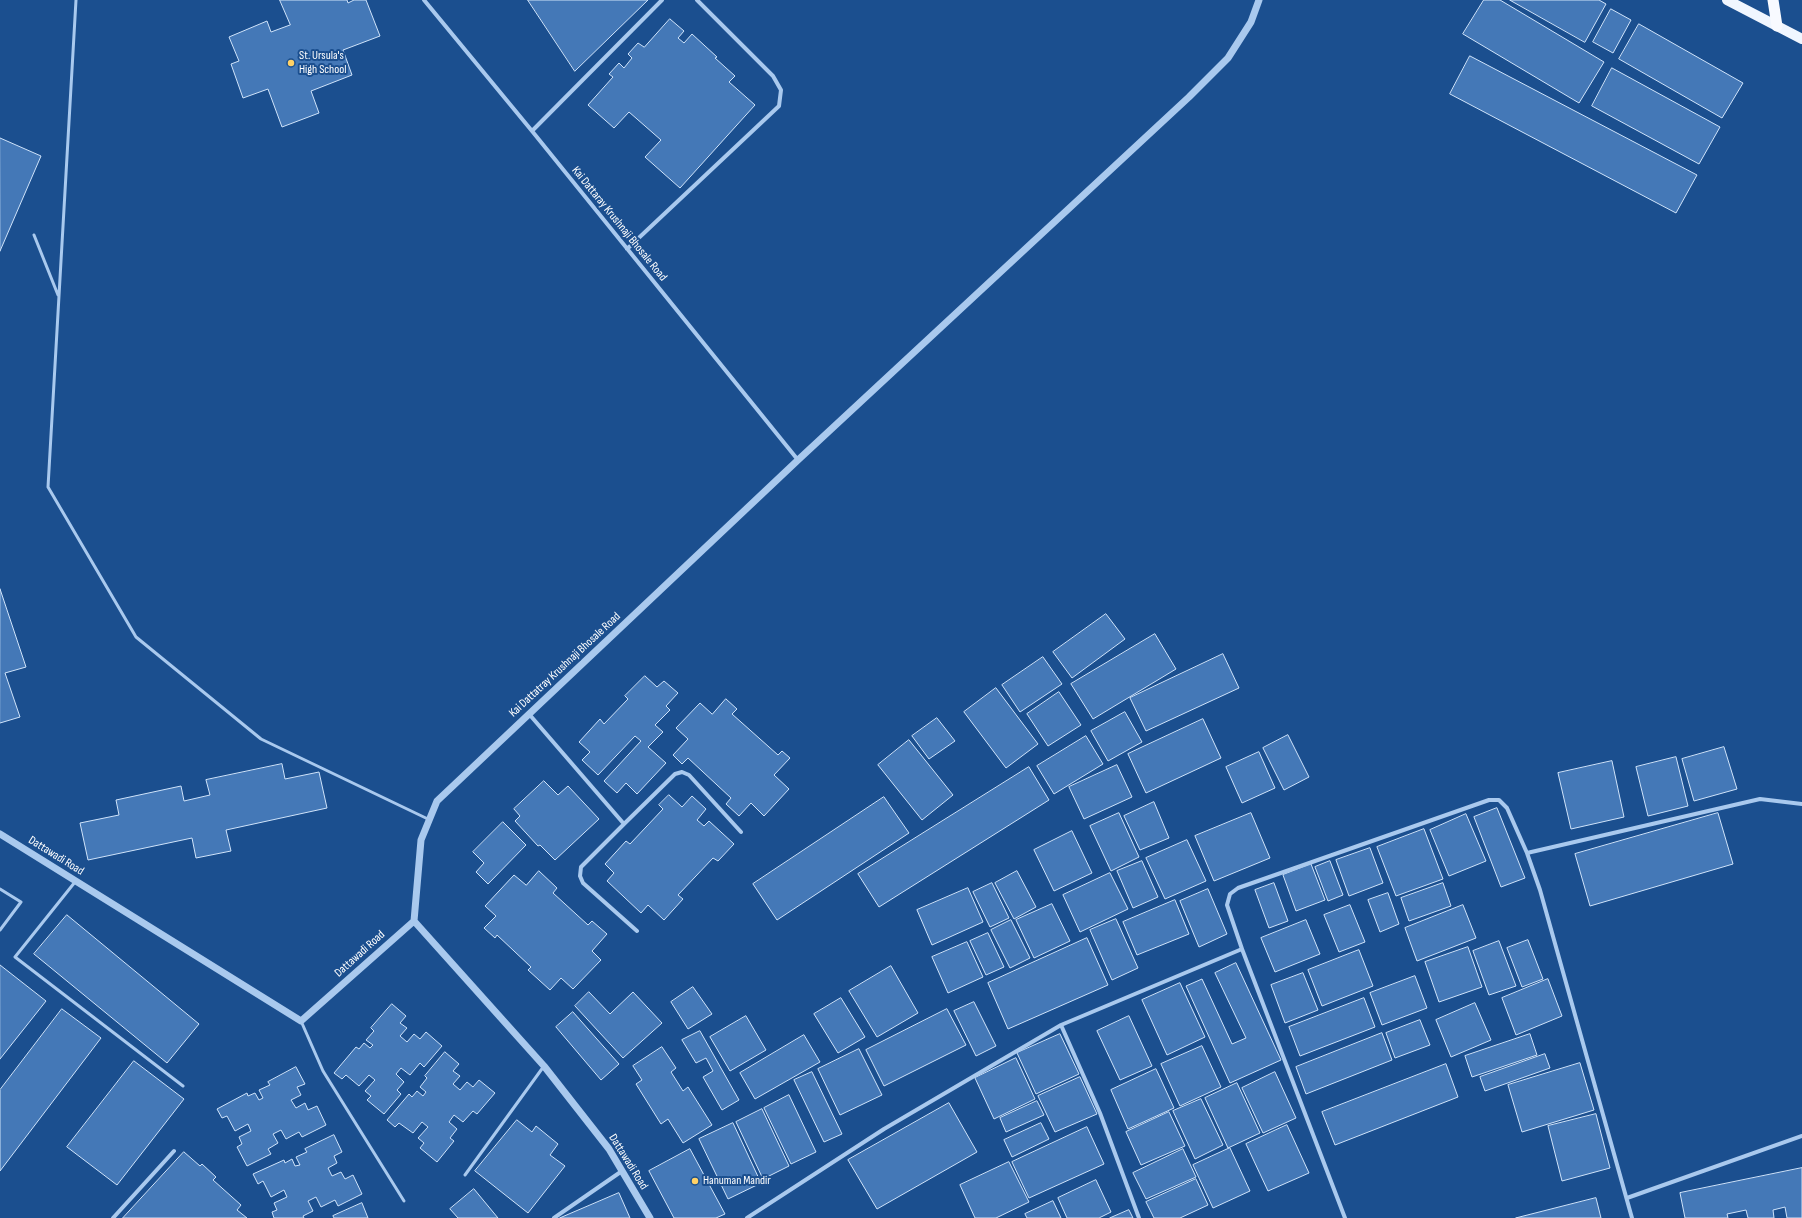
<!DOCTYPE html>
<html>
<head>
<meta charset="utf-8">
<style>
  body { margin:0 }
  canvas { display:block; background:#1b4f8f }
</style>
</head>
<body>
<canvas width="1802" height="1218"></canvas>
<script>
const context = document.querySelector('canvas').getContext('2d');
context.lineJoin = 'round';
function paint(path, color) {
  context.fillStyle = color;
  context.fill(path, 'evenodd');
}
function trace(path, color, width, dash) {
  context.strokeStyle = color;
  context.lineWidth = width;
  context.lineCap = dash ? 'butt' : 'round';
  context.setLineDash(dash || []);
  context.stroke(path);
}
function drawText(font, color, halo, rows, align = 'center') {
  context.font = font + ' "Sofia Sans Condensed",sans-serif';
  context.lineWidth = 4;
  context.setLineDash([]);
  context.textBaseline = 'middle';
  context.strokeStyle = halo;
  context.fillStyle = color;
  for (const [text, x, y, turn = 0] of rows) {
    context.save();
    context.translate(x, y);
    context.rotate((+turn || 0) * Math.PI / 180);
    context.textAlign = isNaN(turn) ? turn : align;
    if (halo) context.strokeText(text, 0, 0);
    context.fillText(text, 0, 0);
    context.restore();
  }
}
const building = new Path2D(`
  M280,0H347L348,3L354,0H366L380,36L343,50L352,75L311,91L319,113L282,127L268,89L243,98L231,64L239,61L229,37L267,21L271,32L290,25Z
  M528,0H648L575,71Z
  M1484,0H1500L1604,62L1579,103L1463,34Z
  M1510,0H1599L1606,4L1585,42Z
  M1611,9L1631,20L1613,53L1593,42Z
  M670,19L684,31L678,38L684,43L692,34L717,57L715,58L735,76L729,82L755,105L680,188L645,157L661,140L629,112L614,128L588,105L613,77L609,74L619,63L624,68L632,58L628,54L638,43L644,47Z
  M1639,24L1743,83L1722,118L1619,59Z
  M1470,56L1697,175L1676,213L1450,94Z
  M1612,68L1720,127L1699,164L1592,106Z
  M0,138L41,156L0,251Z
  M0,589L26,667L5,673L20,717L0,723Z
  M1106,614L1125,639L1072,678L1053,652Z
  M1155,634L1176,669L1093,719L1071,684Z
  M1223,654L1239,688L1146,731L1130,698Z
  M1043,657L1062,684L1020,712L1002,685Z
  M645,676L657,687L664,681L678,693L666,706L670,710L655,725L663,732L648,747L666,763L637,794L626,783L617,793L604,781L641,741L635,736L598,775L582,760L590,752L579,742L600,719L604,724L628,699L625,696Z
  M996,688L1038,744L1006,768L964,712Z
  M1059,692L1081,725L1048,746L1027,714Z
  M726,699L737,709L732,714L778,755L782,751L790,758L774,775L789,789L764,816L751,803L739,816L726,804L731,798L688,758L682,764L673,755L688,739L676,728L700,703L712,714Z
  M1125,712L1142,742L1108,761L1091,731Z
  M937,718L955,741L929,759L912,736Z
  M1203,719L1221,758L1146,793L1128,754Z
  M1288,735L1309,777L1284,790L1263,748Z
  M1086,736L1103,764L1054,794L1037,766Z
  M909,740L953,795L922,820L878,765Z
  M1724,747L1737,789L1694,801L1682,759Z
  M1259,752L1275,788L1242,803L1226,767Z
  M1676,757L1688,806L1648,816L1636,767Z
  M1612,761L1624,817L1571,829L1558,773Z
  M282,764L285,779L319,772L327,808L226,830L231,851L196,858L192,838L88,860L80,823L119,815L116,800L181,786L184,801L210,795L206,780Z
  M1117,765L1132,797L1084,819L1069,787Z
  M1029,767L1049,800L879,907L858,874Z
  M544,781L558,795L568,786L599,819L555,860L540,845L538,846L515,821L520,816L514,809Z
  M669,795L682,807L692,796L706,809L697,820L704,826L709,821L734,844L718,861L713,858L678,895L683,899L664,920L648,905L641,913L607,881L614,873L605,864L626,841L630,844L663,809L659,805Z
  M884,797L909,833L777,920L753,884Z
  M1154,802L1169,838L1140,850L1124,816Z
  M1497,808L1525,878L1501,887L1474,817Z
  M1119,813L1139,857L1111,871L1090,826Z
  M1251,813L1270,858L1214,881L1195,836Z
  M1718,813L1733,864L1590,906L1575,854Z
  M1466,814L1486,861L1449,876L1430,830Z
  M503,822L526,845L488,884L476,872L484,863L473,852Z
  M1424,829L1443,879L1396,896L1377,847Z
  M1072,831L1092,873L1054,891L1034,850Z
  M1187,840L1206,881L1165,899L1146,858Z
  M1370,848L1383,883L1349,896L1336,860Z
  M1142,861L1158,897L1133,908L1117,871Z
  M1330,861L1343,895L1328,901L1315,867Z
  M1311,864L1325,900L1296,911L1283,875Z
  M539,871L557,888L553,893L588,925L592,921L607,934L592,951L601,960L573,989L561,978L550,990L528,970L531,967L497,935L495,938L484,928L496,916L485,906L514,875L526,885Z
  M1017,871L1036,907L1014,919L995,883Z
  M1110,873L1128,909L1080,932L1063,895Z
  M992,883L1009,918L990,927L973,892Z
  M1274,883L1288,921L1269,928L1255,890Z
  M1443,883L1451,906L1409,921L1401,898Z
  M968,888L983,922L932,945L917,910Z
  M1208,889L1227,934L1199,947L1180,901Z
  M1388,893L1399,924L1380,932L1368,900Z
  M1175,900L1189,934L1137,955L1123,922Z
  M1052,904L1070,941L1034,958L1016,920Z
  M1350,905L1365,942L1339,952L1324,915Z
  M1463,905L1476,938L1417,961L1405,928Z
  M67,915L199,1024L167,1063L34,954Z
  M1116,919L1138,968L1112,980L1090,930Z
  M1011,920L1030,958L1010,968L991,930Z
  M1306,920L1320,954L1275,972L1261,938Z
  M988,933L1004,967L986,975L970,941Z
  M1087,938L1108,985L1008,1029L988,983Z
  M1528,940L1543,979L1522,987L1507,948Z
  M1499,941L1516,986L1489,995L1473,951Z
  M967,942L983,977L948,993L932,957Z
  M1468,947L1482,987L1439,1002L1425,962Z
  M1359,950L1373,986L1322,1006L1308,970Z
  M1236,963L1281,1060L1230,1083L1186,986L1202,979L1232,1044L1246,1038L1215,973Z
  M0,965L46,1001L0,1059Z
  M891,966L918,1013L877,1037L849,991Z
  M1303,973L1318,1010L1285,1023L1271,985Z
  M1415,976L1427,1008L1382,1025L1370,993Z
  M1548,979L1562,1016L1516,1035L1502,998Z
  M1180,983L1205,1037L1167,1055L1142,1000Z
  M693,987L712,1014L688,1029L671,1002Z
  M589,992L610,1014L633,992L662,1023L623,1058L575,1006Z
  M841,998L865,1037L838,1053L814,1014Z
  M1364,998L1375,1027L1300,1056L1289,1027Z
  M974,1002L996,1046L976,1056L954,1011Z
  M1475,1003L1491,1040L1451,1057L1436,1020Z
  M392,1004L406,1016L400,1023L407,1028L400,1036L407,1042L414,1034L420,1039L426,1032L442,1046L424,1067L420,1063L410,1075L401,1068L396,1074L404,1082L397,1090L401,1094L384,1114L367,1100L371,1096L365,1091L375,1080L369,1075L359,1086L346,1075L342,1079L334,1073L356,1047L359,1049L364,1043L370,1048L373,1045L366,1040L374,1031L371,1028Z
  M62,1009L101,1038L0,1171V1090Z
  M947,1009L966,1045L884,1086L866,1050Z
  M573,1012L619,1064L601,1080L556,1027Z
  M746,1016L766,1050L730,1071L710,1037Z
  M1129,1016L1152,1066L1120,1080L1097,1031Z
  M1420,1020L1430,1045L1395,1058L1386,1033Z
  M700,1031L739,1100L722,1110L703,1077L713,1071L706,1058L696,1063L682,1040Z
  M1382,1033L1392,1060L1306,1094L1296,1067Z
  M1060,1034L1079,1074L1036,1094L1017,1053Z
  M1530,1034L1537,1055L1472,1077L1465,1056Z
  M804,1035L820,1062L755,1099L740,1073Z
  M1202,1046L1221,1087L1180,1106L1161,1064Z
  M662,1047L676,1068L671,1072L683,1091L688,1087L712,1125L683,1143L668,1119L661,1124L636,1084L642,1080L633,1066Z
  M859,1049L882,1095L840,1115L818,1069Z
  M445,1052L459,1064L453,1071L460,1076L453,1084L460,1090L467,1082L473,1087L479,1080L495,1093L477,1114L473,1111L463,1122L454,1115L449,1122L457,1129L450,1138L454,1141L437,1162L420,1148L424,1143L418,1138L428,1127L422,1122L413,1133L399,1123L395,1127L387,1120L409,1094L412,1097L417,1091L423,1096L426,1092L420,1087L427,1078L425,1076Z
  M1545,1054L1550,1068L1485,1091L1480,1077Z
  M1016,1058L1035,1099L994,1119L975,1078Z
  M134,1061L184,1099L117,1185L67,1147Z
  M1580,1063L1594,1110L1522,1132L1508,1085Z
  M1446,1064L1458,1097L1335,1145L1322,1112Z
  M296,1067L305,1084L297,1087L301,1095L291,1100L296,1108L305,1103L308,1110L317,1106L326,1125L302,1137L299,1132L286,1139L281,1130L273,1134L278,1143L268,1149L271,1154L247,1166L237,1147L242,1144L239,1137L251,1131L248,1124L235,1131L227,1116L222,1118L217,1109L247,1093L248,1096L255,1093L259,1100L263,1098L259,1090L270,1085L268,1082Z
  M1156,1069L1174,1108L1128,1129L1111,1090Z
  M812,1072L842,1134L824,1142L794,1080Z
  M1275,1072L1296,1118L1263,1133L1242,1088Z
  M1080,1077L1097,1114L1055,1132L1038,1096Z
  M1237,1083L1260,1133L1228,1148L1205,1098Z
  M789,1095L816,1152L791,1164L764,1108Z
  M1201,1099L1223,1145L1195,1159L1173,1111Z
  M1037,1101L1044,1115L1006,1132L1000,1118Z
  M949,1103L977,1152L877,1209L848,1160Z
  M762,1109L789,1166L763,1179L736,1122Z
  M1169,1112L1185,1146L1141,1165L1126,1132Z
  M1596,1114L1610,1168L1562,1181L1548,1126Z
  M517,1120L532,1132L536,1126L558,1144L550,1155L565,1166L528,1213L475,1171Z
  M733,1123L761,1183L728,1199L699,1139Z
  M1041,1123L1049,1139L1012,1157L1004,1140Z
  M1287,1125L1309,1173L1268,1191L1246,1144Z
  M1087,1127L1104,1164L1029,1198L1012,1162Z
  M334,1135L342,1152L334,1156L337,1163L328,1168L332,1176L341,1172L345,1179L353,1175L362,1194L338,1206L335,1200L321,1207L316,1197L308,1201L313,1211L303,1216L304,1218H274L272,1212L277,1210L274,1203L287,1197L284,1190L271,1197L263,1181L258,1184L253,1174L284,1160L285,1163L292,1159L295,1166L300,1165L296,1157L307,1152L305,1149Z
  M1230,1148L1250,1191L1213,1208L1193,1165Z
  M690,1149L725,1214L716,1218H674L649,1171Z
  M1183,1149L1196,1177L1146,1199L1133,1173Z
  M184,1152L200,1166L202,1164L216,1177L213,1180L241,1205L237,1210L247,1218H123Z
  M1009,1162L1029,1202L996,1218H975L960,1185Z
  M1802,1168V1218H1787L1785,1207L1773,1210L1774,1218H1748L1746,1210L1727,1214L1728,1218H1685L1680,1193Z
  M1196,1179L1208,1205L1180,1218H1154L1146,1202Z
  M1096,1180L1111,1212L1099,1218H1067L1058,1198Z
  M474,1189L498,1218H458L450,1209Z
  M619,1193L630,1218H560Z
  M1596,1198L1601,1218H1516Z
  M1053,1201L1061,1218H1027L1025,1214Z
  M362,1203L368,1218H334L333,1216Z
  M1129,1210L1133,1218H1110Z`);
paint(building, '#4478b7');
trace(building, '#cfe3fa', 1);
trace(new Path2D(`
  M76,0L48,487L136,637L261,739L430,820
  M34,235L58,295
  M75,882L15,957L183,1086
  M0,889L21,902L0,930
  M301,1021L323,1071L404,1201
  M465,1175L544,1066`), '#a9c9ee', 3);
trace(new Path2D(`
  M424,0L532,131L798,460
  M532,131L662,0
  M627,249L779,106L781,90L773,76L697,0
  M529,714L624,824L675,774L682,772L689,775L741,832
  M624,824L581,867L580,876L583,883L637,931
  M1242,949L1227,905L1230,894L1238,888L1489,800H1499L1507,808L1527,853
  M1061,1025L1242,949L1345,1218
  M1627,1198L1802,1136
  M113,1218L174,1151
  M554,1218L622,1171
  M747,1218L884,1129L1061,1025L1100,1113L1139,1218
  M1632,1218L1540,890L1527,853L1760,799L1802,804`), '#a9c9ee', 4);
trace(new Path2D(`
  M0,834L301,1021L414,921
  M414,921L421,840L437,801L798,460L1189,97L1228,58L1251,22L1259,0
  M414,921L544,1066L609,1149L650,1218`), '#a9c9ee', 7);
trace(new Path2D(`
  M1727,0L1802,39`), '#f0f6ff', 10);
trace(new Path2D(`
  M1773,0L1777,26`), '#f8faff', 11);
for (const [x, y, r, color] of [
  [291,63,4,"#ffd166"],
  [695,1181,4,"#ffd166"]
]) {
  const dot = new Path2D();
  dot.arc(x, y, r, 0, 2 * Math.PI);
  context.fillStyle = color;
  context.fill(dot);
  trace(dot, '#1b4f8f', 1.5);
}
drawText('12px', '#fff', '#1b4f8f', [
  ["St. Ursula's",299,56],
  ["High School",299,70],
  ["Hanuman Mandir",703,1181]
], 'left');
drawText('12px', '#fff', '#1b4f8f', [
  ["Kai Dattaray Krushnaji Bhosale Road",619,224,51],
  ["Kai Dattatray Krushnaji Bhosale Road",565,665,-43],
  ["Dattawadi Road",56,856,32],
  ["Dattawadi Road",360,954,-42],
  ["Dattawadi Road",628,1162,58]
]);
</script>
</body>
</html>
